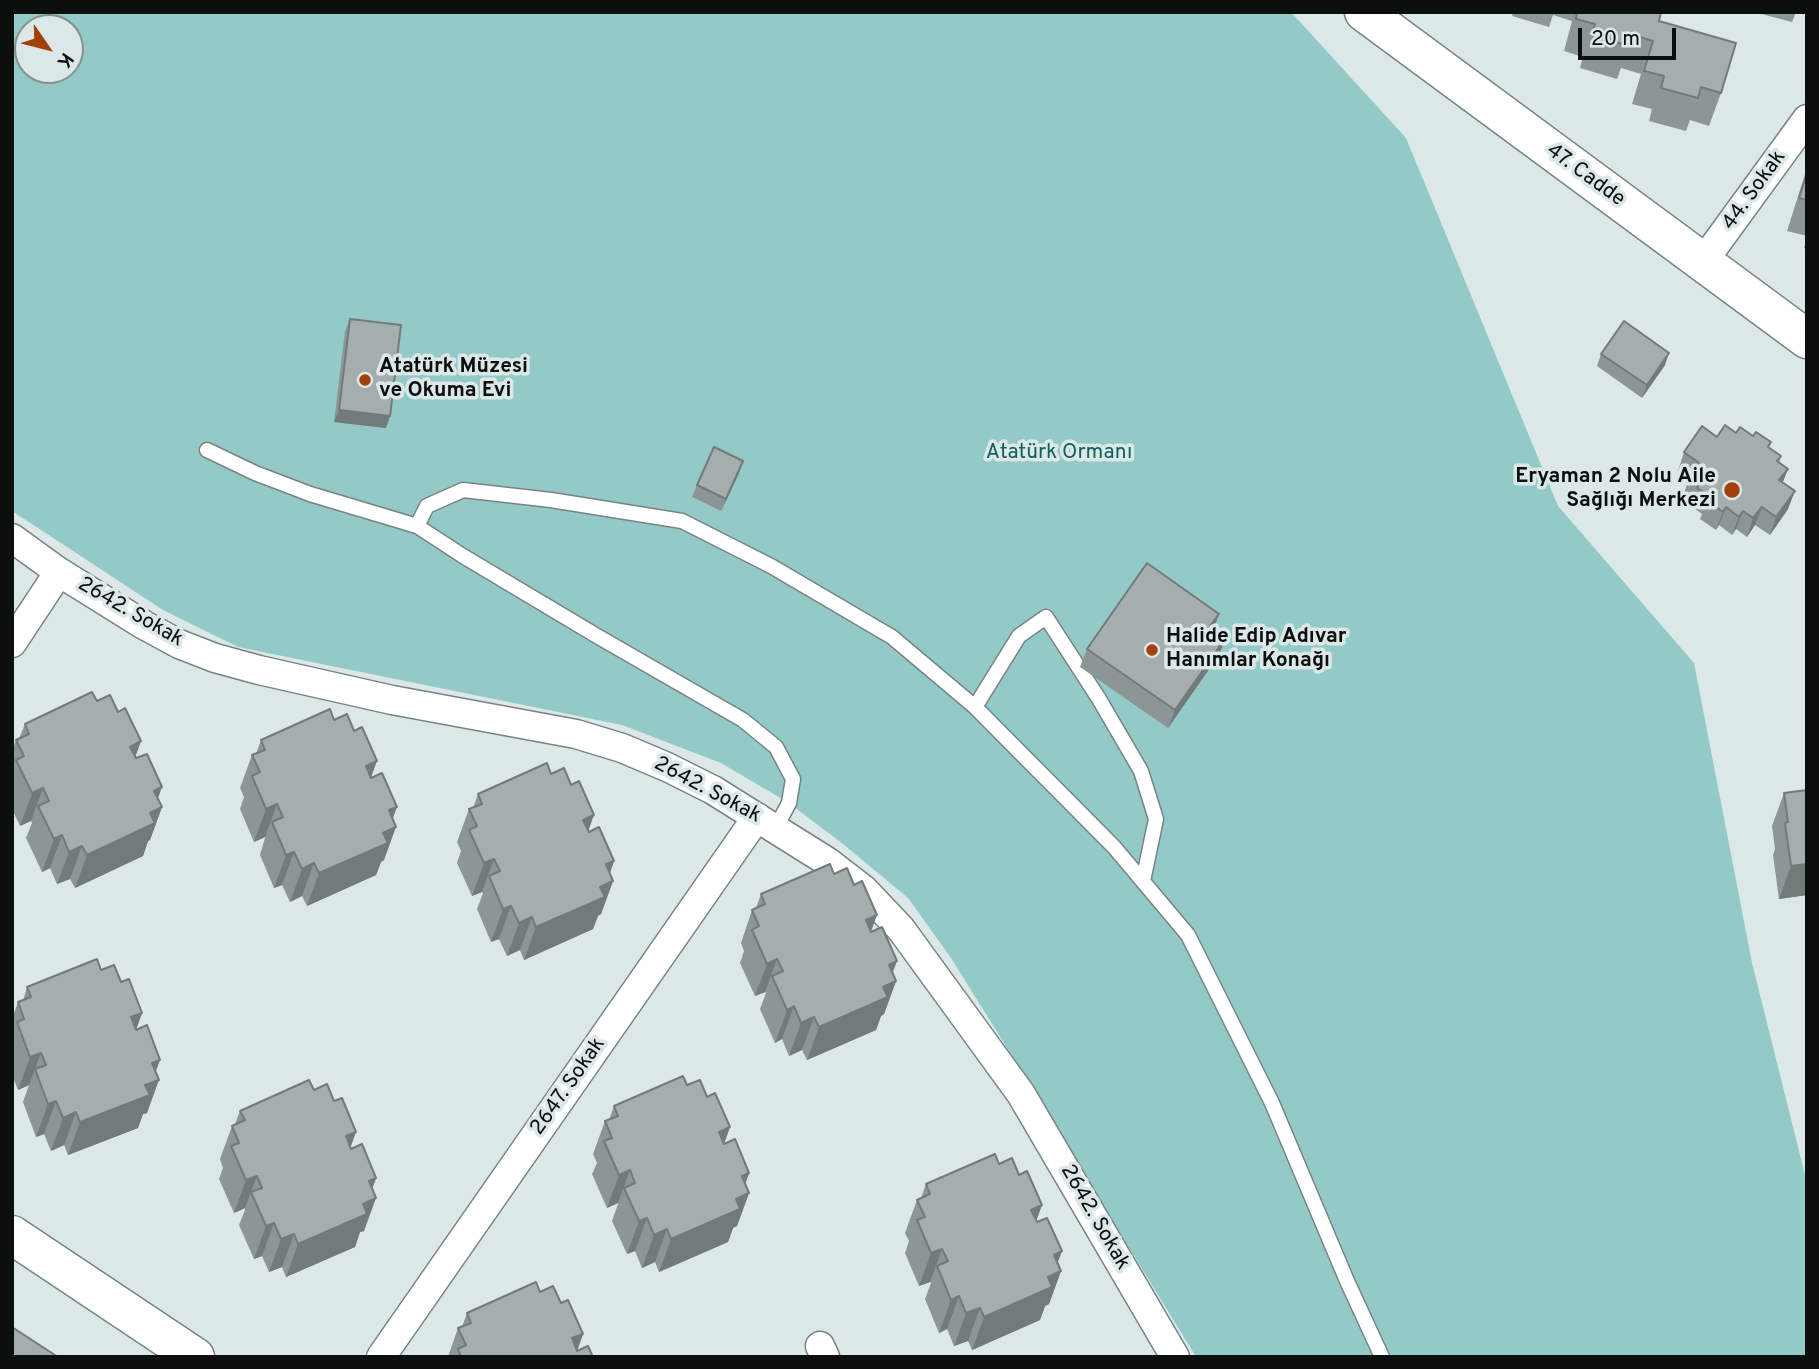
<!DOCTYPE html>
<html>
<head>
<meta charset="utf-8">
<style>
  body { margin:0 }
  #map { position:relative; width:1819px; height:1369px; overflow:hidden; background:#dce7e7; font-family:Overpass,sans-serif }
  canvas { display:block }
  .frame { position:absolute; inset:0; border:14px solid #0b0f0e; pointer-events:none }
  .north { position:absolute; left:14px; top:14px; width:70px; height:70px; box-sizing:border-box; background:#dce7e7; border:2px solid #889190; border-radius:50%; rotate:125deg; font-size:19px; font-weight:700; line-height:28px; text-align:center; color:#0b0f0e }
  .north::after { content:''; display:block; margin:auto; width:24px; height:32px; background:#a33f09; clip-path:polygon(50% 0,100% 100%,50% 72%,0 100%) }
  .scale { position:absolute; left:1578px; top:28px; width:98px; height:32px; box-sizing:border-box; border:4px solid #0b0f0e; border-top:0; padding-left:9px; font-size:21px; line-height:24px; white-space:nowrap; color:#0b0f0e; -webkit-text-stroke:5px #dce7e7; paint-order:stroke }
</style>
</head>
<body>
<div id="map">
<canvas width="1819" height="1369"></canvas>
<div class="frame"></div>
<div class="north">K</div>
<div class="scale">20 m</div>
</div>
<script>
const context = document.querySelector('canvas').getContext('2d');
context.lineJoin = 'round';
function paint(path, color) {
  context.fillStyle = color;
  context.fill(path, 'evenodd');
}
function trace(path, color, width, dash) {
  context.strokeStyle = color;
  context.lineWidth = width;
  context.lineCap = dash ? 'butt' : 'round';
  context.setLineDash(dash || []);
  context.stroke(path);
}
function drawText(font, color, halo, rows, align = 'center') {
  context.font = font + ' Overpass,sans-serif';
  context.lineWidth = 7;
  context.setLineDash([]);
  context.textBaseline = 'middle';
  context.strokeStyle = halo;
  context.fillStyle = color;
  for (const [text, x, y, turn = 0] of rows) {
    context.save();
    context.translate(x, y);
    context.rotate((+turn || 0) * Math.PI / 180);
    context.textAlign = isNaN(turn) ? turn : align;
    if (halo) context.strokeText(text, 0, 0);
    context.fillText(text, 0, 0);
    context.restore();
  }
}
paint(new Path2D(`
  M12,12H1291L1406,138L1558,506L1694,663L1752,963L1807,1183V1357H1196L999,1035L951,958L908,898L843,844L789,803L721,763L622,725L238,647L163,610L12,511ZM28,28H70V70H28Z`), '#93cac7');
const lane = new Path2D(`
  M207,450L255,473L310,494L417,526L463,556L597,636L743,720L776,747L793,779L789,803L775,829
  M417,526L427,506L463,490L551,500L682,521L771,566L892,637L975,707L1114,847L1188,935L1272,1103L1347,1281L1382,1357
  M975,707L1019,636L1046,617L1099,699L1141,771L1156,819L1143,881`);
const street = new Path2D(`
  M1702,263L1807,119
  M12,538L59,572L144,625L179,644L215,658L259,670L392,700L576,734L622,748L667,767L713,790L828,862L863,889L901,929L1021,1094L1175,1357
  M12,643L59,572
  M820,1346L825,1357
  M381,1357L757,817`);
const secondary = new Path2D(`
  M1364,12L1807,339
  M12,1235L195,1357`);
trace(lane, '#798382', 17);
trace(street, '#798382', 31);
trace(secondary, '#798382', 41);
trace(lane, '#fff', 14);
trace(street, '#fff', 28);
trace(secondary, '#fff', 38);
paint(new Path2D(`
  M1513,12H1661L1659,21L1721,93L1709,126L1690,120L1686,131L1649,121L1652,109L1632,104L1641,74L1621,68L1617,79L1580,68L1583,57L1564,51L1572,21L1553,15L1549,27L1512,16Z
  M1754,12H1796L1792,22Z
  M1807,168V236L1787,231Z
  M1807,238V249L1804,248Z
  M350,319L386,428L334,422L345,331Z
  M1601,354L1665,365L1642,398L1597,366Z
  M1736,433L1753,436L1771,442L1769,448L1781,456L1779,463L1788,509L1770,535L1755,525L1747,537L1736,529L1732,535L1719,525L1716,530L1700,519L1702,514L1691,506L1693,499L1684,493L1689,479L1678,471L1684,452Z
  M739,473L721,511L692,497L697,485Z
  M1219,614L1213,629L1219,655L1168,728L1080,667L1087,649Z
  M97,701L118,712L141,741L135,757L162,807L150,840L148,841L143,856L75,888L70,879L57,884L50,868L42,872L26,838L32,823L31,821L20,826L12,809V751L16,740L19,739L25,724Z
  M334,720L371,777L397,807L392,818L384,860L381,862L376,875L307,906L302,896L290,902L282,885L274,888L260,855L265,838V837L254,842L240,809L244,797L240,788L252,755L256,754L261,740Z
  M551,774L588,831L614,861L610,873L613,881L601,914L598,916L593,929L524,960L520,950L507,956L499,939L491,942L477,909L483,893L482,892L472,896L457,863L461,851L457,842L469,809L473,808L478,794Z
  M1807,790V895L1779,899L1773,855L1775,849L1772,826L1784,793Z
  M834,874L871,931L896,981L884,1014L881,1016L876,1030L807,1060L802,1050L789,1056L782,1039L775,1043L760,1009L766,993L765,992L755,996L740,963L744,951L741,943L752,910L756,908L761,894Z
  M101,970L121,982L142,1013L136,1030L156,1072L147,1113L143,1114L138,1128L68,1155L64,1145L51,1151L44,1134L36,1137L23,1102L29,1085L18,1090L12,1075V1019L18,1002L23,1001L27,987Z
  M687,1085L707,1097L730,1127L724,1144L749,1173L745,1184L749,1193L737,1226L733,1228L728,1242L659,1272L655,1262L642,1268L635,1251L627,1254L612,1221L618,1204V1203L607,1208L592,1174L597,1163L593,1154L605,1121L609,1120L614,1106Z
  M314,1090L334,1101L356,1132L350,1148L376,1178L372,1190L364,1231L360,1232L355,1247L286,1277L282,1267L269,1272L262,1256L254,1259L239,1225L245,1210V1208L234,1213L219,1179L223,1168L220,1159L232,1126L235,1124L240,1111Z
  M999,1164L1019,1175L1042,1205L1036,1221L1062,1251L1057,1263L1061,1271L1049,1304L1045,1306L1040,1320L972,1350L968,1341L954,1346L947,1329L939,1333L925,1299L931,1283L930,1282L919,1286L905,1253L909,1241L905,1233L917,1200L921,1198L926,1184Z
  M540,1292L561,1303L583,1334L577,1351L593,1357H448L458,1328L462,1327L467,1313Z`), '#8d9696');
paint(new Path2D(`
  M1669,353L1665,365L1642,398L1647,385Z
  M339,410L390,416L386,428L334,422Z
  M743,461L739,473L721,511L726,499Z
  M1788,469L1781,487L1779,480Z
  M1795,491L1788,509L1770,535L1776,517Z
  M1726,507L1719,525L1716,530L1723,512Z
  M1762,507L1755,525L1747,537L1753,518Z
  M1743,511L1736,529L1732,535L1739,517Z
  M1219,614L1212,632L1210,626Z
  M1226,637L1219,655L1168,728L1175,710Z
  M141,741L129,774L130,747Z
  M377,761L365,794L366,766Z
  M162,787L153,812L162,807L150,840L148,841L143,856L75,888L87,855L154,791Z
  M43,788L31,821L20,826L32,793Z
  M277,804L265,837L254,842L266,809Z
  M397,807L388,831L396,827L384,860L381,862L376,875L307,906L319,873L389,810Z
  M594,815L582,848L583,820Z
  M62,835L50,868L42,872L54,839Z
  M82,846L70,879L57,884L69,852Z
  M294,852L282,885L274,888L286,855Z
  M494,859L482,892L472,896L484,863Z
  M614,861L606,884L613,881L601,914L598,916L593,929L524,960L536,927L606,864Z
  M314,863L302,896L290,902L302,869Z
  M1807,864V895L1779,899L1791,866Z
  M511,906L499,939L491,942L503,909Z
  M877,915L865,948L866,920Z
  M532,917L520,950L507,956L519,923Z
  M777,959L765,992L755,996L767,964Z
  M897,961L888,985L896,981L884,1014L881,1016L876,1030L807,1060L819,1027L889,965Z
  M794,1006L782,1039L775,1043L787,1010Z
  M142,1013L130,1046L131,1017Z
  M814,1017L802,1050L789,1056L801,1023Z
  M41,1053L29,1085L18,1090L30,1057Z
  M160,1060L152,1082L159,1080L147,1113L143,1114L138,1128L68,1155L80,1122L152,1063Z
  M56,1101L44,1134L36,1137L48,1104Z
  M76,1112L64,1145L51,1151L63,1118Z
  M730,1127L718,1160L719,1132Z
  M356,1132L344,1165L346,1136Z
  M630,1170L618,1203L607,1208L619,1175Z
  M749,1173L741,1197L749,1193L737,1226L733,1228L728,1242L659,1272L671,1239L742,1176Z
  M257,1176L245,1208L234,1213L246,1180Z
  M376,1178L368,1201L376,1198L364,1231L360,1232L355,1247L286,1277L298,1244L369,1181Z
  M1042,1205L1030,1238L1031,1210Z
  M647,1218L635,1251L627,1254L639,1221Z
  M274,1223L262,1256L254,1259L266,1226Z
  M667,1229L655,1262L642,1268L654,1235Z
  M294,1234L282,1267L269,1272L281,1239Z
  M942,1249L930,1282L919,1286L931,1253Z
  M1062,1251L1053,1275L1061,1271L1049,1304L1045,1306L1040,1320L972,1350L984,1317L1054,1255Z
  M959,1296L947,1329L939,1333L951,1300Z
  M980,1308L968,1341L954,1346L966,1313Z
  M583,1334L575,1357L572,1338Z`), '#737a7a');
const building = new Path2D(`
  M1577,12H1661L1659,21L1736,43L1721,93L1701,87L1698,98L1661,88L1664,76L1644,71L1653,41L1633,35L1629,46L1592,35L1595,24L1576,19Z
  M1807,173V200L1799,198Z
  M350,319L401,325L390,416L339,410Z
  M1624,321L1669,353L1647,385L1601,354Z
  M1725,425L1736,433L1740,427L1753,436L1756,432L1771,442L1768,447L1781,456L1777,461L1788,469L1779,480L1795,491L1776,517L1762,507L1753,518L1743,511L1739,517L1726,507L1723,512L1707,500L1710,496L1697,488L1701,482L1691,474L1699,463L1684,452L1702,426L1717,437Z
  M714,447L743,461L726,499L697,485Z
  M1147,563L1219,614L1210,626L1226,637L1175,710L1087,649Z
  M92,692L97,701L110,695L118,712L125,708L141,741L130,747L136,758L147,754L162,787L154,791L162,807L150,813L155,823L87,855L82,846L69,852L62,835L54,839L38,806L49,801L43,788L32,793L16,760L24,756L16,740L29,734L25,724Z
  M330,709L334,720L347,714L354,731L362,727L377,761L366,766L371,778L382,773L397,807L389,810L396,827L383,833L388,843L319,873L314,863L302,869L294,852L286,855L272,822L283,817L277,804L266,809L252,776L260,772L252,755L265,750L261,740Z
  M547,763L551,774L564,768L571,785L579,781L594,815L583,820L589,832L599,827L614,861L606,864L613,881L600,887L605,897L536,927L532,917L519,923L511,906L503,909L489,876L500,871L494,859L484,863L469,830L477,826L469,809L482,804L478,794Z
  M1807,790V864L1791,866L1785,823L1788,822L1784,793Z
  M830,864L834,874L847,868L854,885L862,881L877,915L866,920L871,932L882,927L897,961L889,965L896,981L883,987L888,997L819,1027L814,1017L801,1023L794,1006L787,1010L772,976L783,971L777,959L767,964L752,930L759,926L752,910L765,904L761,894Z
  M97,959L101,970L114,965L121,982L129,979L142,1013L131,1017L136,1030L147,1025L160,1060L152,1063L159,1080L145,1085L150,1095L80,1122L76,1112L63,1118L56,1101L48,1104L35,1069L46,1065L41,1053L30,1057L17,1022L24,1019L18,1002L31,997L27,987Z
  M683,1076L687,1085L700,1080L707,1097L715,1093L730,1127L719,1132L724,1144L735,1139L749,1173L742,1176L749,1193L736,1199L740,1209L671,1239L667,1229L654,1235L647,1218L639,1221L624,1188L635,1183L630,1170L619,1175L604,1141L612,1138L605,1121L618,1116L614,1106Z
  M309,1080L314,1090L327,1084L334,1101L342,1098L356,1132L346,1136L351,1149L362,1144L376,1178L369,1181L376,1198L363,1204L367,1214L298,1244L294,1234L281,1239L274,1223L266,1226L251,1192L262,1188L257,1176L246,1180L231,1146L239,1143L232,1126L245,1120L240,1111Z
  M995,1154L999,1164L1012,1158L1019,1175L1027,1171L1042,1205L1031,1210L1037,1222L1047,1218L1062,1251L1054,1255L1061,1271L1048,1277L1052,1287L984,1317L980,1308L966,1313L959,1296L951,1300L937,1266L948,1261L942,1249L931,1253L917,1220L925,1217L917,1200L930,1194L926,1184Z
  M536,1282L540,1292L553,1286L561,1303L568,1300L583,1334L572,1338L577,1351L588,1346L593,1357H461L458,1349L466,1345L458,1328L471,1323L467,1313Z
  M12,1327L58,1357H12Z`);
paint(building, '#a4aeae');
trace(building, '#737a7a', 2);
for (const [x, y, r, color] of [
  [365,380,7,"#a33f09"],
  [1732,490,9,"#a33f09"],
  [1152,650,7,"#a33f09"]
]) {
  const dot = new Path2D();
  dot.arc(x, y, r, 0, 2 * Math.PI);
  context.fillStyle = color;
  context.fill(dot);
  trace(dot, '#dce7e7', 2.5);
}
drawText('21px', '#0b0f0e', '#dce7e7', [
  ["47. Cadde",1585,176,36],
  ["44. Sokak",1755,191,-54],
  ["2642. Sokak",130,613,30],
  ["2642. Sokak",707,791,28],
  ["2647. Sokak",569,1087,-55],
  ["2642. Sokak",1094,1218,60]
]);
drawText('bold 21px', '#0b0f0e', '#dce7e7', [
  ["Atatürk Müzesi",379,368],
  ["ve Okuma Evi",379,392],
  ["Eryaman 2 Nolu Aile",1716,478,"right"],
  ["Sağlığı Merkezi",1716,502,"right"],
  ["Halide Edip Adıvar",1166,638],
  ["Hanımlar Konağı",1166,662]
], 'left');
drawText('21px', '#0c605e', '#dce7e7', [
  ["Atatürk Ormanı",1059,454]
]);
</script>
</body>
</html>
